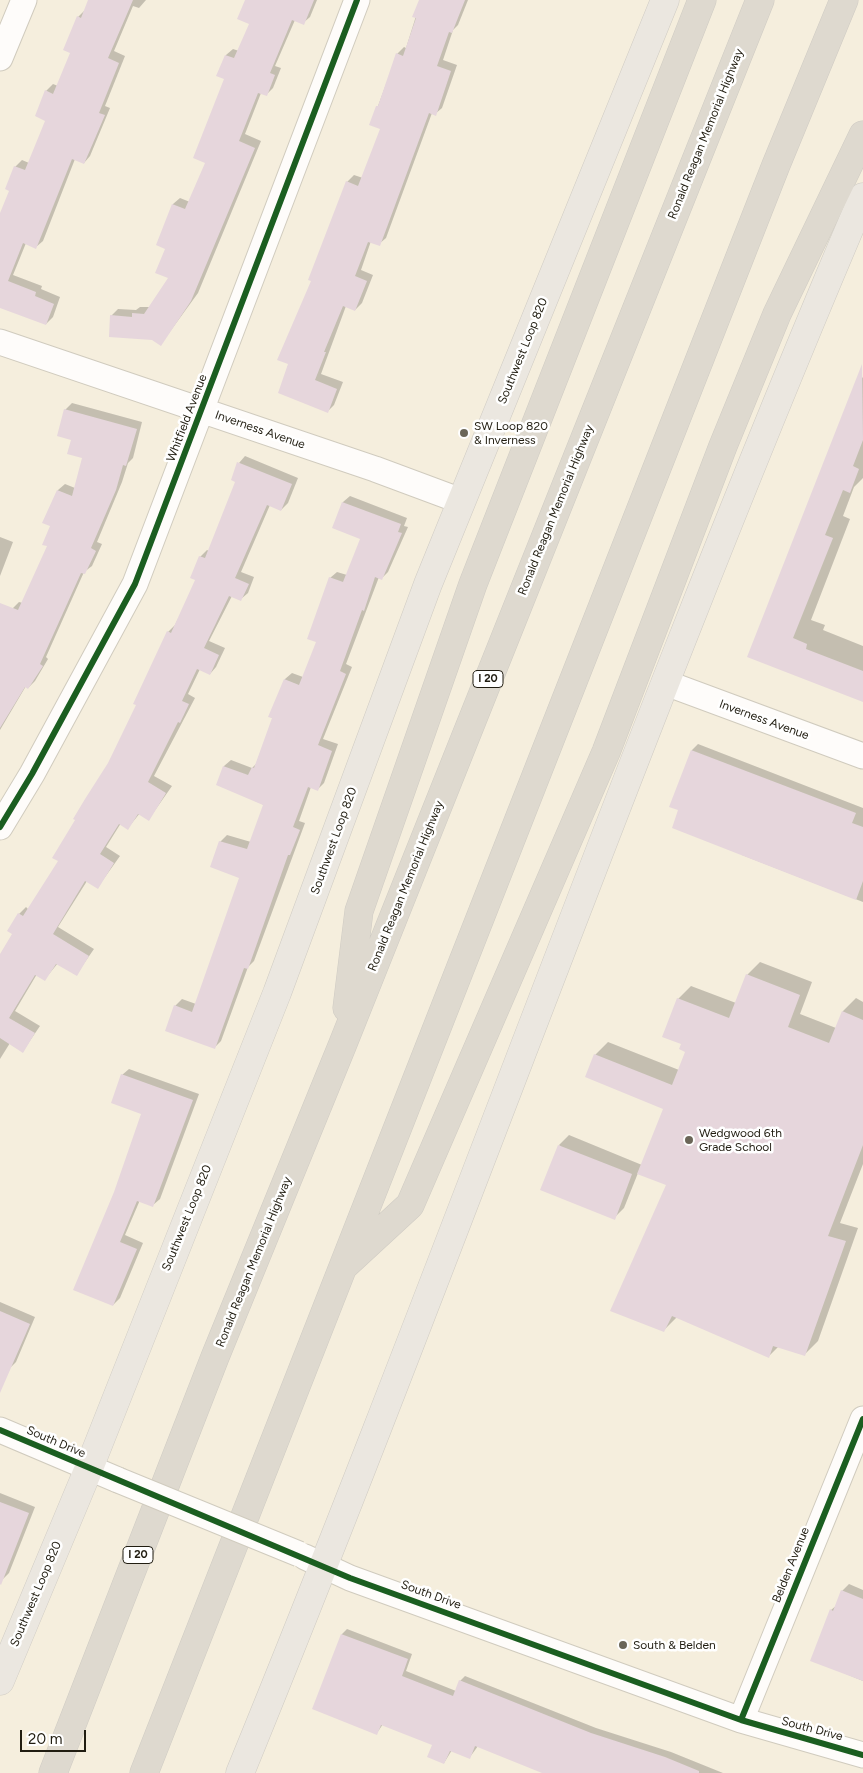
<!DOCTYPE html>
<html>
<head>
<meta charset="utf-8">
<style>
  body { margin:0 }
  #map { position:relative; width:863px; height:1773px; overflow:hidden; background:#f5eedd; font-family:Figtree,sans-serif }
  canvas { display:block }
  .scale { position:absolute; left:20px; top:1730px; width:66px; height:22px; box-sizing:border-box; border:2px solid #211d11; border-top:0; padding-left:6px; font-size:15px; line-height:18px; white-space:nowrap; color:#211d11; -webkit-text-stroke:4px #fff; paint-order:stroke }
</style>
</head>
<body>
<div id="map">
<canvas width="863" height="1773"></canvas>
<div class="scale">20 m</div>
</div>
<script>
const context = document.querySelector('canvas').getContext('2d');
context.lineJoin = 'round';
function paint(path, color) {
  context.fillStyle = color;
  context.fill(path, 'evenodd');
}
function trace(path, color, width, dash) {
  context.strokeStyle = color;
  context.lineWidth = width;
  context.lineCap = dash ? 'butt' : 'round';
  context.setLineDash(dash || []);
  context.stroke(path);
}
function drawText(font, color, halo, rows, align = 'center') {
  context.font = font + ' Figtree,sans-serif';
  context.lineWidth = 5;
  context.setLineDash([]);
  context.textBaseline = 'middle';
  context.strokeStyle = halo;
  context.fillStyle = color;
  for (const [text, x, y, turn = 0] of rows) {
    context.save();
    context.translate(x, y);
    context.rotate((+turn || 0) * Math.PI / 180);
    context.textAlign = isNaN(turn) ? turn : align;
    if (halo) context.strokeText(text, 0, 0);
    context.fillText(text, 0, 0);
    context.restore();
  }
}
paint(new Path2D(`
  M89,0H146L139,8L133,6L114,51L125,56L105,106L110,108L90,156L84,163L75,159L43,241L36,247L26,243L13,275L42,286L41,289L60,297L53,317L46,324L0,307V216L11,190L15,167L22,160L29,163L47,120L46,91L53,84L58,86L72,52L78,17L85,10Z
  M246,0H317L310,17L303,23L295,20L275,66L281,68L273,88L266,95L261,93L245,134L261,141L198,293L161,344L111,316L118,309L136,310L140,307H150L170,278L167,248L157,244L173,204L180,198L190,202L206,162L225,78L218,75L226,55L233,49L239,51L251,23Z
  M421,0H468L458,25L453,30L443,60L457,65L442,108L435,114L432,113L386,238L379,244L371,241L361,270L373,275L362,303L355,310L346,306L321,374L343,382L334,405L328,411L280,393L313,281L347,182L354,175L363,178L382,128L378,106L397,54L404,47L406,48Z
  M863,377V478L854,487L843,516L850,519L811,620L825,625L823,630L863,646V701L749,656L855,386Z
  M72,403L142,422L133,458L128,463L122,482L97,542L102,544L92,566L84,572L46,657L48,659L35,681L28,688L26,686L0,730V630L13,608L19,602L23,603L49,546L52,526L44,522L58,490L65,484L75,488L84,457L73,439L65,410Z
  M245,456L298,478L288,503L281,510L270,505L241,572L254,577L248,593L241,599L232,596L209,641L225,648L216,667L210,674L200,669L188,694L195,698L154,776L172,786L149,819L140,813L128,828L121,823L106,847L120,856L98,887L87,881L58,927L94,949L76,975L58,963L45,979L37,974L15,1011L40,1026L23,1051L10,1043L0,1059V957L14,934L19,914L26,907L29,910L59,861L138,705L168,632L175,625L197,580L200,557L207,550L209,551L237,481L239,463Z
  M350,496L407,518L404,526L408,527L388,572L382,578L379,577L346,664L352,667L323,739L338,744L324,783L317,790L311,787L299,821L305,823L254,961L248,967L221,1041L215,1047L175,1006L182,999L196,1004L241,877L220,842L227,835L251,842L264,805L218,784L224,766L231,760L252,768L256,764L273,718L270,717L285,679L292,673L303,677L318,641L330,578L337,572L347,575L362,538L333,527L343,502Z
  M0,537L13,542L0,576Z
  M698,744L863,808V902L742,855L680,810L692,750Z
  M760,962L812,982L800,1014L836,1028L843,1011L856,998L863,1002V1164L840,1223L858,1228L818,1341L805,1354L779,1346L769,1356L677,1317L664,1330L668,1184L638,1173L624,1208L614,1218L559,1145L569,1135L642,1165L664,1108L595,1055L608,1042L679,1070L686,1051L683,1043L678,999L691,986L736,1003L747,975Z
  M129,1069L199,1094L160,1199L153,1205L140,1200L125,1235L143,1243L120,1298L113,1305L115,1192L143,1114L122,1075Z
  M0,1302L35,1317L16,1362L9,1369L0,1365Z
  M0,1493L35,1507L9,1573L2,1580L0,1579Z
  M849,1584L863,1590V1681L812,1660L831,1610L837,1605L842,1591Z
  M347,1629L412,1654L406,1671L456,1691L460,1681L465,1676L596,1728L671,1752L723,1773H545L478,1746L470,1757L452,1750L444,1763L433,1744L383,1724L377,1733L314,1709L342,1634Z`), '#0003');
paint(new Path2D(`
  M88,0H133L108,58L119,63L99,113L105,115L84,164L72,159L36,249L23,243L8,281L36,292L35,296L54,304L46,325L0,308V213L9,191L5,189L14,166L25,170L45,121L35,116L45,90L53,94L70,53L63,50L77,16L81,18Z
  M245,0H314L304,25L292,20L270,73L275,75L267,96L258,93L239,141L255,148L191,301L161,346L152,340L109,337L110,315L132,317V313L144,314L168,278L155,273L165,249L156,245L172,204L185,209L205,163L193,158L224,79L216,76L225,55L234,58L249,24L237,19Z
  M419,0H465L452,33L449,32L437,66L451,71L436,116L429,113L380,246L368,242L355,276L367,281L355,311L343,306L324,352H326L315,380L337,389L328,413L278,393L288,364L277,360L311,281L308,280L346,181L358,186L380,129L369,125L376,106H378L396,53L403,56L416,18L412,17Z
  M862,364L863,440L853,466L859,469L850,493L843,490L825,535L833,538L793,638L807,644L806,649L863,671V702L747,657Z
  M64,409L137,429L126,466L123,465L116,490L91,548L96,551L85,574L81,573L40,664L43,666L28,689L25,687L0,728V603L18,610L47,546L42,545L50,526L42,523L57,490L72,496L82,458L67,454L71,440L57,436Z
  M237,462L292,484L281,511L267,505L235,578L249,584L241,601L229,596L204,648L219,655L210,675L197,669L182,701L189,704L180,723L178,722L148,782L166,793L149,821L138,814L128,830L119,824L100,854L114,863L98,889L85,881L53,934L89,956L77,976L56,964L45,981L35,975L9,1018L35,1033L23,1053L0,1038V954L12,934L7,931L18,913L23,916L58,861L52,858L75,820L73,819L85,799L108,763L136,705L133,704L167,631L171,633L195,580L190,578L199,556L205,558L235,482L231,480Z
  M342,502L401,524L398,532L402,533L382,580L375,577L364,611L362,610L340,671L346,674L318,745L332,751L318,791L308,787L293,827L300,830L290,855H288L248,969L244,968L215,1049L165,1031L174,1005L192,1012L239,878L210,867L219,841L247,849L263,805L216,785L223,766L248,775L252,767L254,768L272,718L268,717L284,679L299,685L316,642L307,639L329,577L343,582L360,539L332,528Z
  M691,750L856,813L852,823L863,827V881L856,900L672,828L678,810L669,807Z
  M746,974L800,995L788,1027L829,1043L842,1011L863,1020V1145L828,1236L846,1241L805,1356L773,1346L769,1358L672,1316L664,1332L610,1311L666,1185L637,1174L663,1109L585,1077L594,1054L672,1085L685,1052L679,1049L681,1044L662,1037L677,998L729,1018Z
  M121,1074L193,1100L153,1207L137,1201L120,1242L137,1249L113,1306L73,1290L114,1192L141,1114L111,1103Z
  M558,1145L632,1174L615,1220L540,1190Z
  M0,1311L30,1324L0,1393Z
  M0,1502L29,1513L1,1585L0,1584Z
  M841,1590L863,1599V1681L810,1661L830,1609L833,1611Z
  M341,1634L408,1659L402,1676L453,1696L459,1680L591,1733L665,1757L699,1771V1773H542L475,1746L470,1759L450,1751L444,1764L427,1757L432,1745L381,1725L377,1735L312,1709Z`), '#e6d6dc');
const minor = new Path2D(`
  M0,58L24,0
  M0,342L375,469L461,501
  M666,683L863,756
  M0,827L32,774L135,584L357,0
  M0,1430L118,1480
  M305,1557L350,1578L741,1720L863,1755
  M741,1720L863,1419`);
const major = new Path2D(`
  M0,1681L89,1468L277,993L428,584L665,0
  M240,1773C454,1250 641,717 863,197`);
const highway = new Path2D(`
  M347,1008L359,911L473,584L702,0
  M345,1265L410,1205L606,752L723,446L777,314L863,135
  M53,1773L215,1357L342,1046L760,0
  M144,1773L776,165L844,0`);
trace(minor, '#d0cbbe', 27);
trace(major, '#cfcbc3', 29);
trace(highway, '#cfcbc3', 29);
trace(minor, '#fefcfa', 25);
trace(major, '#ebe7e0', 28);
trace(highway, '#ded9cf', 28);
const minorBridge = new Path2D(`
  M118,1480L299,1554`);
trace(minorBridge, '#d0cbbe', 27, []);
trace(minorBridge, '#fefcfa', 25);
trace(new Path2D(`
  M0,827L32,774L135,584L357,0
  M0,1430L350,1578L741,1720L863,1755
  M741,1720L863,1419`), '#1b5e20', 6);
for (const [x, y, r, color] of [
  [464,433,5,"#6b6658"],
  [689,1140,5,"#6b6658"],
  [623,1645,5,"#6b6658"]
]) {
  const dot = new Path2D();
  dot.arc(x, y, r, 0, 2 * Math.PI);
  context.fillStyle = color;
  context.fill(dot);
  trace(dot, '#fff', 2);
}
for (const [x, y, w] of [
  [488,679,30],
  [138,1555,30]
]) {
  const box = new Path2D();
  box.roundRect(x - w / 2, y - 8.5, w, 17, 4);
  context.fillStyle = '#fff';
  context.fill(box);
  trace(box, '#211d11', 1);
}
drawText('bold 11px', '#211d11', null, [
  ["I 20",488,679],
  ["I 20",138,1555]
]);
drawText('12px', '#211d11', '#fff', [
  ["Ronald Reagan Memorial Highway",706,134,-68],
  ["Southwest Loop 820",523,351,-68],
  ["Whitfield Avenue",187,418,-69],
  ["Inverness Avenue",260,430,19],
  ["Ronald Reagan Memorial Highway",556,510,-68],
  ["Inverness Avenue",764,720,20],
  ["Southwest Loop 820",334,841,-70],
  ["Ronald Reagan Memorial Highway",406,886,-68],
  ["Southwest Loop 820",187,1218,-68],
  ["Ronald Reagan Memorial Highway",254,1262,-68],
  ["South Drive",56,1442,23],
  ["Belden Avenue",791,1565,-68],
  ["Southwest Loop 820",36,1594,-67],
  ["South Drive",431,1595,20],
  ["South Drive",812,1729,15]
]);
drawText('12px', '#211d11', '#fff', [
  ["SW Loop 820",474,426],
  ["& Inverness",474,440],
  ["Wedgwood 6th",699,1133],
  ["Grade School",699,1147],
  ["South & Belden",633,1645]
], 'left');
</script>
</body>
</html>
